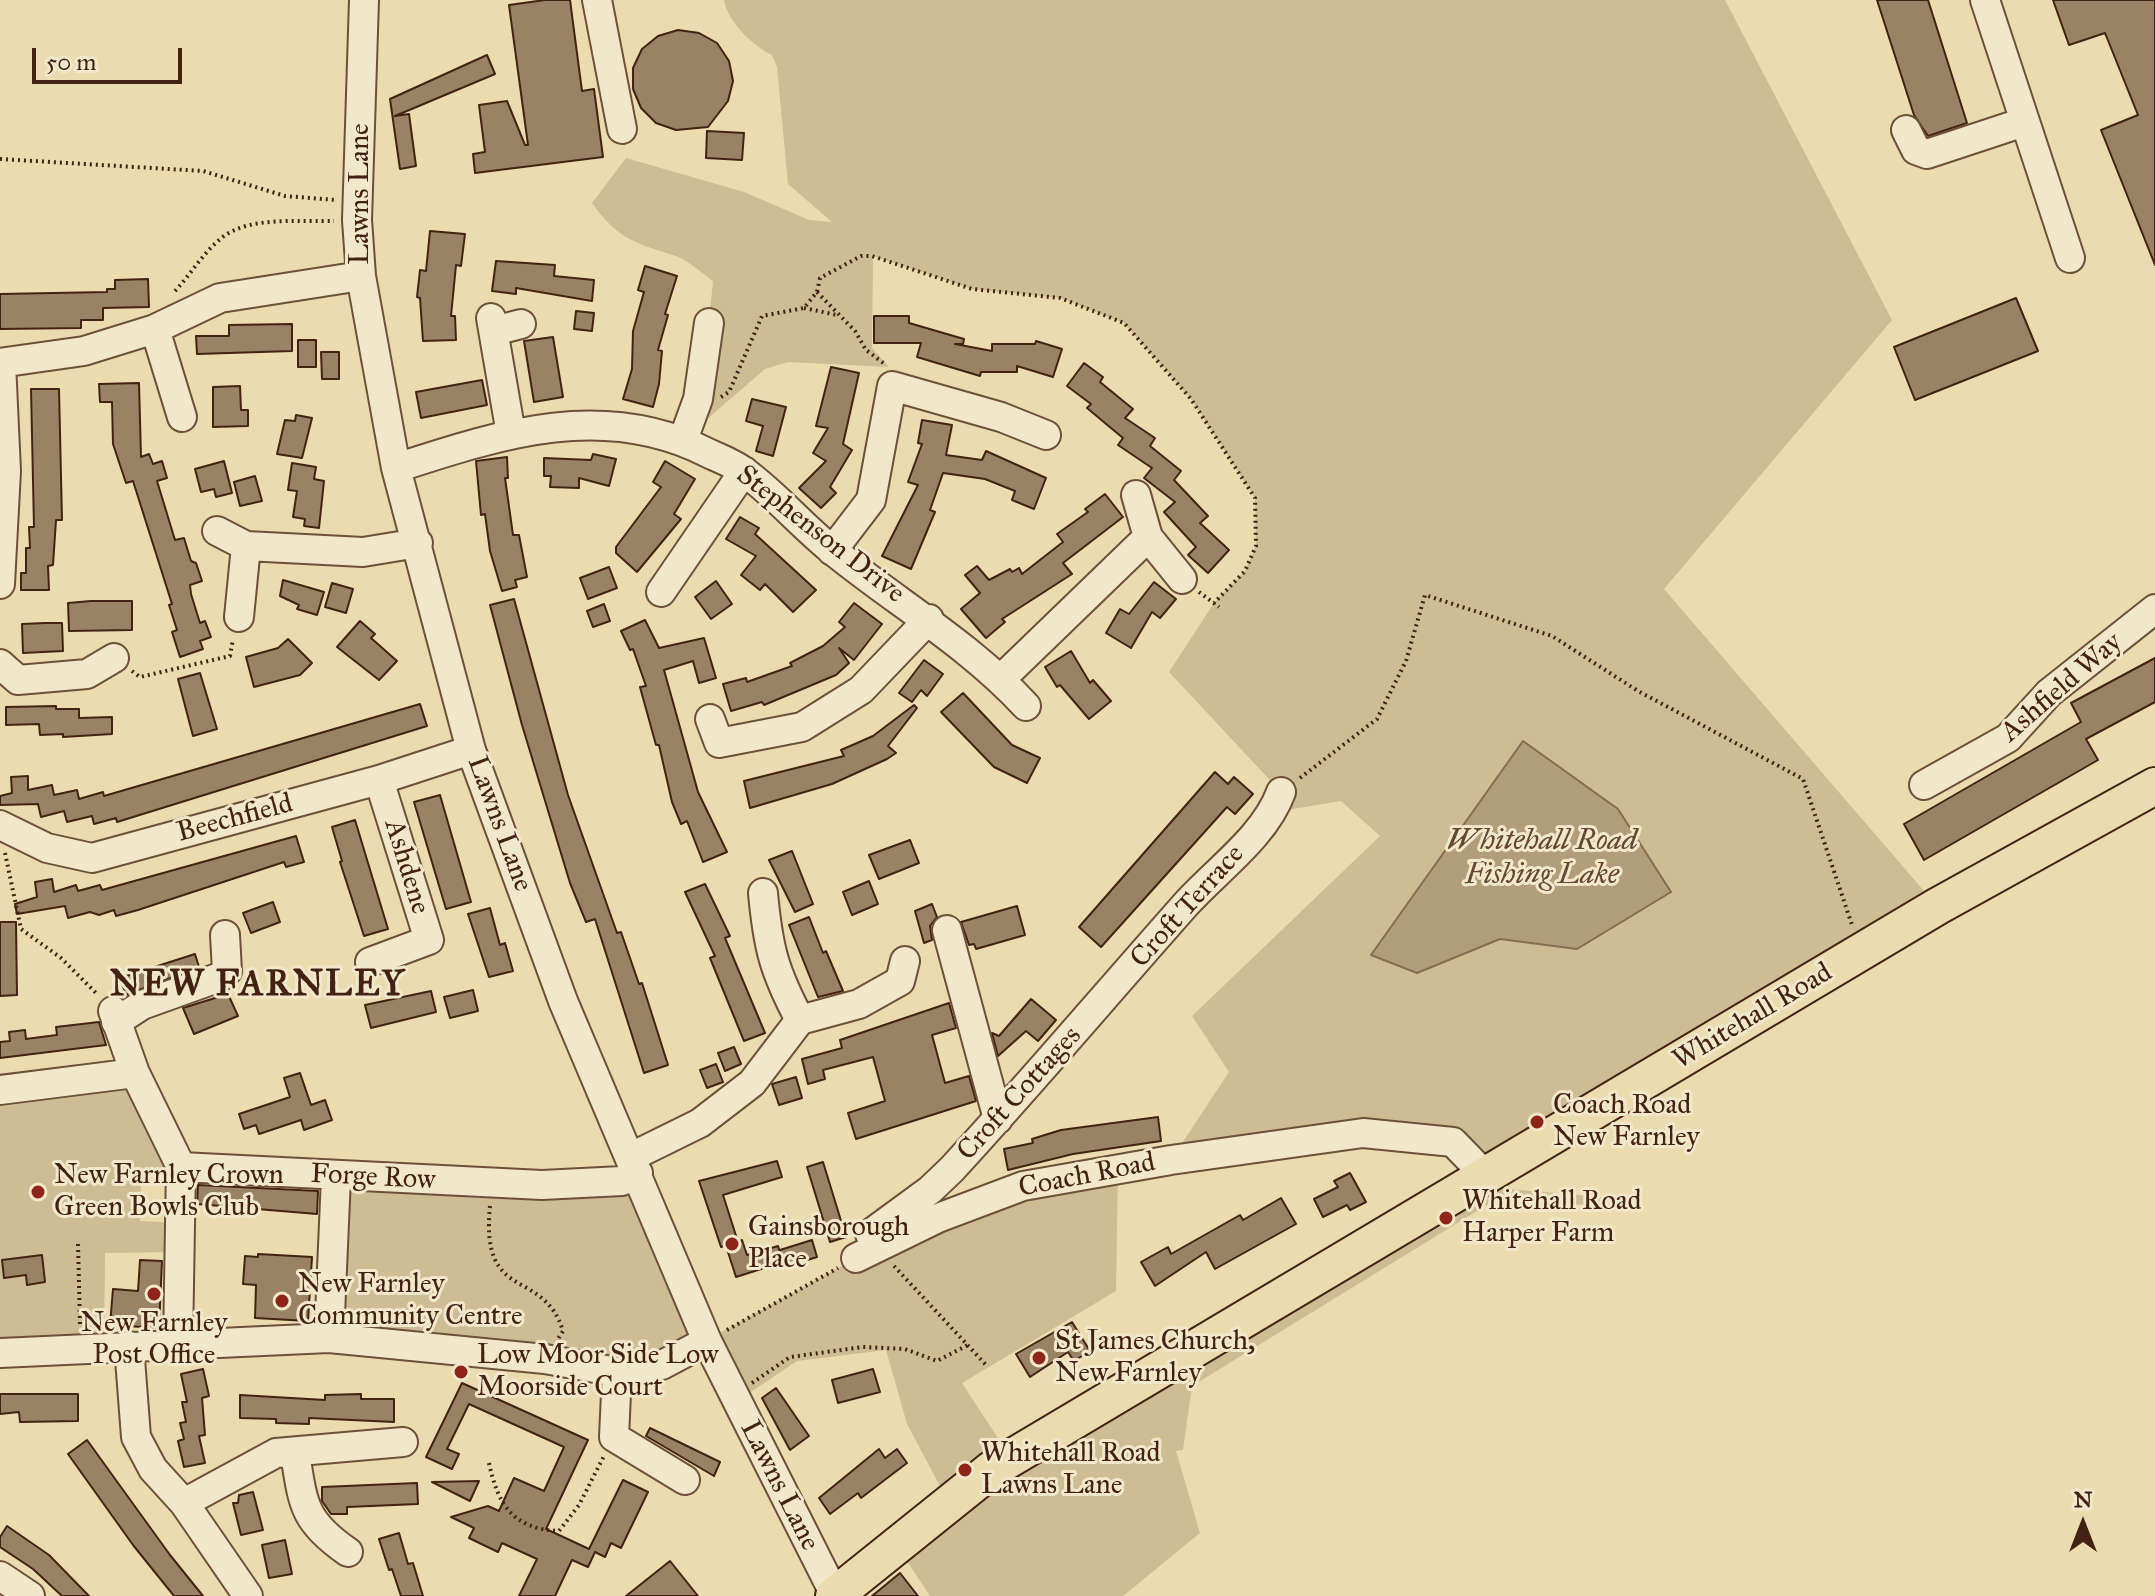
<!DOCTYPE html>
<html>
<head>
<meta charset="utf-8">
<style>
  body { margin:0 }
  #map { position:relative; width:2155px; height:1596px; overflow:hidden; background:#eadcaf; font-family:"IM FELL Great Primer",serif }
  canvas { display:block }
  .north { position:absolute; left:2043px; top:1484px; width:80px; height:80px; -webkit-text-stroke:6px #f1e8cb; paint-order:stroke; rotate:0deg; font-size:22px; font-weight:700; line-height:32px; text-align:center; color:#442213 }
  .north::after { content:''; display:block; margin:auto; width:28px; height:36px; background:#442213; clip-path:polygon(50% 0,100% 100%,50% 72%,0 100%) }
  .scale { position:absolute; left:32px; top:48px; width:150px; height:36px; box-sizing:border-box; border:4px solid #442213; border-top:0; padding-left:10px; font-size:24px; line-height:28px; white-space:nowrap; color:#442213; -webkit-text-stroke:6px #f1e8cb; paint-order:stroke }
</style>
</head>
<body>
<div id="map">
<canvas width="2155" height="1596"></canvas>
<div class="north">N</div>
<div class="scale">50 m</div>
</div>
<script>
const context = document.querySelector('canvas').getContext('2d');
context.lineJoin = 'round';
function paint(path, color) {
  context.fillStyle = color;
  context.fill(path, 'evenodd');
}
function trace(path, color, width, dash) {
  context.strokeStyle = color;
  context.lineWidth = width;
  context.lineCap = dash ? 'butt' : 'round';
  context.setLineDash(dash || []);
  context.stroke(path);
}
function drawText(font, color, halo, rows, align = 'center') {
  context.font = font + ' "IM FELL Great Primer",serif';
  context.lineWidth = 6;
  context.setLineDash([]);
  context.textBaseline = 'middle';
  context.strokeStyle = halo;
  context.fillStyle = color;
  for (const [text, x, y, turn = 0] of rows) {
    context.save();
    context.translate(x, y);
    context.rotate((+turn || 0) * Math.PI / 180);
    context.textAlign = isNaN(turn) ? turn : align;
    if (halo) context.strokeText(text, 0, 0);
    context.fillText(text, 0, 0);
    context.restore();
  }
}
paint(new Path2D(`
  M724,0H1725L1892,320L1664,589L1924,891L1472,1161L1363,1133L1171,1160L1229,1072L1192,1016L1380,836L1341,801L1274,812L1281,792L1169,672L1214,603L1245,571L1256,546L1255,498L1191,399L1124,323L1060,298L972,289L873,256L872,348L889,367L788,362L765,369L683,440L709,323L713,281C702,273 689,261 676,256C636,243 618,240 592,203L626,158L744,192L809,220L832,222L788,184L777,67L772,55C753,46 727,21 724,0ZM1671,892L1577,949L1500,939Z
  M135,1073L181,1167L141,1175L140,1221L181,1223V1252L105,1253L104,1347L0,1353V1090Z
  M1118,1169L1116,1291L962,1383L1011,1458L949,1503L907,1424L886,1350L797,1361L736,1402L707,1341L662,1365L329,1338L336,1177L638,1173L707,1340L876,1247Z
  M1486,1187L1601,1197V1205L1490,1203L1192,1386L1183,1450L1176,1451L1200,1533L1123,1596H930L905,1558L1008,1478Z`), '#cebc94');
const water = new Path2D(`
  M1523,741L1618,809L1671,892L1577,949L1500,939L1417,973L1371,955Z`);
paint(water, '#b29d7a');
trace(water, '#866c51', 2);
const building = new Path2D(`
  M545,0H570L582,91L594,89L603,157L475,173L473,154L485,152L479,105L507,101L525,145H528L509,5Z
  M1877,0H1928L1967,123L1928,136L1914,115Z
  M2053,0H2155V265L2101,130L2138,115L2105,33L2069,45Z
  M678,30L699,33L717,43L729,61L733,81L728,101L708,127L676,130L656,123L641,108L633,89V68L642,49L658,36Z
  M487,55L495,74L395,116L409,114L416,166L400,169L390,99Z
  M707,131L744,133L742,160L706,158Z
  M430,231L465,234L461,266L456,265L451,316H455L456,340L423,341L420,298L417,297L420,270L426,271Z
  M496,261L555,265L554,276L594,280L592,301L516,288V294L492,291Z
  M645,266L677,276L665,314L668,315L658,350L662,351L659,384L653,407L623,399L632,369L633,331L644,292L638,290Z
  M148,279L149,307L103,308V320H81V328L0,329V294L107,292V289H115V280Z
  M2016,298L2038,351L1915,400L1894,347Z
  M576,311L594,313L592,331L574,329Z
  M874,316H909V323L964,339L963,344H955L992,351V344H1035L1036,341L1062,349L1053,377L1017,366V372H981L980,376L917,357L921,343H874Z
  M292,324V351L197,354L196,336H229V325Z
  M553,337L563,397L534,402L524,341Z
  M298,340H316V367H298Z
  M321,352H339V379H322Z
  M1084,363L1103,377L1100,382L1133,409L1125,418L1155,438L1150,446L1181,471L1174,480L1208,516L1200,523L1229,550L1208,573L1188,555L1196,547L1164,512L1175,502L1144,478L1152,468L1118,445L1123,438L1087,408L1091,404L1067,386Z
  M831,367L859,373L843,444L852,450L830,487L836,493L821,508L799,488L826,461L813,453L828,428L816,426Z
  M482,380L487,405L421,418L416,392Z
  M139,383L141,457L149,454L153,464L162,461L167,478L157,481L175,540L184,538L191,561L196,563L202,581L190,585L191,594L200,623L205,621L211,637L200,641L203,649L180,657L172,632L177,630L169,605L172,604L133,481L126,483L113,444L112,402H100L99,384Z
  M240,386L241,410H248V426L213,427V387Z
  M31,389H59L62,520H56L53,565L48,566L49,590H21V573H26V548H30L29,527H34Z
  M752,399L786,407L773,456L756,451L763,426L746,421Z
  M296,415L312,418L302,458L277,454L285,420L295,421Z
  M922,420L952,425L946,455L982,460L986,451L1046,478L1034,509L1012,500L1015,491L985,479L943,473L930,510L935,512L911,569L882,556L918,485L908,482L922,444L918,443Z
  M593,454L616,459L609,486L579,478V488L550,487L551,476H544V458L591,460Z
  M507,457L508,478H505L513,535H519L527,577L515,580L517,587L502,591L490,551L485,514L481,515L476,461Z
  M224,461L232,493L216,497L214,489L201,492L195,469Z
  M665,461L695,479L674,514L681,519L637,572L616,553V547L661,487L653,482Z
  M292,463L316,467L314,479L324,481L319,528L304,526L305,519L293,517L297,491L288,490Z
  M255,476L262,501L240,506L234,482Z
  M1105,494L1123,517L1063,563L1072,574L1002,619L1005,622L986,638L961,609L980,593L965,575L977,566L989,580L1010,569L1012,572L1019,568L1022,574L1063,542L1057,534L1088,512L1085,509Z
  M740,517L759,528L755,534L816,590L793,612L765,584L760,590L741,575L756,556L726,539Z
  M609,567L617,588L588,599L580,578Z
  M283,580L324,592L317,615L297,609L299,605L280,596Z
  M716,581L732,604L711,619L695,597Z
  M1154,582L1176,599L1160,618L1152,612L1131,648L1106,633L1120,609L1129,614Z
  M332,583L353,589L346,613L325,607Z
  M514,599L568,795L617,933L621,932L639,984L642,983L668,1065L644,1073L595,919L586,922L570,883L522,725L490,605Z
  M91,601H132V630L69,631L68,603Z
  M854,603L882,624L854,660L839,648L849,663L836,675L764,705L762,702L731,711L723,684L746,678L747,682L792,666L790,663L823,646L845,627L839,622Z
  M604,604L610,621L593,627L587,611Z
  M645,620L659,648L704,638L716,678L699,683L693,661L664,670L698,792L727,852L703,862L687,821L681,824L672,802L659,745H656L640,687L646,686L633,649L630,650L621,631Z
  M360,621L375,634L371,638L397,661L379,680L337,647Z
  M45,623H62L63,651L23,653L22,624Z
  M288,639L312,663L300,675L254,687L246,657L278,648Z
  M1071,651L1090,683L1093,680L1111,701L1089,719L1060,685L1057,687L1045,667Z
  M2155,658V702L2086,739L2098,760L1924,860L1904,824L2081,722L2071,703Z
  M924,660L943,674L927,696L921,690L912,702L899,693Z
  M200,673L217,729L193,736L178,679Z
  M963,693L1012,745L1040,758L1027,783L994,767L941,712Z
  M420,704L427,726L117,822L116,818L94,824L92,816L67,822L64,811L41,817L38,804L0,805V796L12,793L11,777L28,776V790L52,785L54,795L77,790L79,799L103,792L104,796Z
  M914,705L917,708L888,746L896,753L887,759L832,784L750,808L744,781L844,756L841,750L873,736Z
  M56,706V709H79V718L112,717V734L63,737V734L40,735L39,724L6,725V707Z
  M1215,772L1228,784L1234,777L1253,794L1235,814L1227,807L1101,947L1079,927Z
  M440,795L471,902L446,909L414,802Z
  M355,820L388,929L364,936L340,862L342,861L332,827Z
  M296,836L304,862L286,867L284,862L138,910L116,916L114,910L99,915L90,912L68,918L65,906L17,914L15,904L37,897L35,882L52,879L54,892L76,885L78,891L100,885L102,890Z
  M910,840L919,863L879,879L869,855Z
  M792,851L813,904L795,912L769,860Z
  M869,881L878,904L852,915L843,892Z
  M705,884L730,936L725,938L765,1033L744,1041L710,958L715,956L685,892Z
  M273,902L280,922L251,933L243,913Z
  M932,904L937,917L930,926L932,940L924,943L915,911Z
  M1017,906L1025,935L976,949L974,944L969,945L961,922Z
  M490,908L500,945L505,943L513,971L489,977L468,914Z
  M809,917L823,953L826,951L843,991L818,997L789,925Z
  M0,922H16L17,995L0,996Z
  M195,954L199,967L126,995L120,978Z
  M473,990L478,1011L450,1018L444,997Z
  M431,991L436,1012L371,1028L365,1005Z
  M228,994L238,1016L194,1034L183,1008Z
  M1031,999L1056,1020L1038,1041L1026,1031L998,1056L992,1033L999,1036Z
  M949,1003L956,1028L932,1035L945,1083L969,1076L976,1101L856,1139L848,1113L885,1101L873,1057L823,1070L825,1079L808,1084L802,1059L842,1048L840,1040Z
  M99,1022L106,1045L0,1058V1042L10,1041L9,1032L25,1030L26,1039L41,1037L57,1035L56,1027Z
  M734,1047L741,1064L725,1071L718,1053Z
  M716,1064L723,1082L707,1088L700,1070Z
  M300,1073L311,1105L325,1100L332,1120L304,1130L301,1120L259,1134L256,1125L244,1129L239,1114L290,1097L284,1078Z
  M796,1077L802,1098L779,1105L772,1084Z
  M1158,1117L1161,1141L1073,1154L1008,1170L1004,1149L1033,1143L1032,1139L1061,1130Z
  M777,1161L782,1177L723,1195L738,1242L742,1240L747,1255L778,1246L783,1262L736,1277L726,1246L731,1244L721,1247L699,1181Z
  M823,1162L846,1237L830,1242L807,1167Z
  M1350,1173L1366,1202L1350,1210L1347,1205L1323,1217L1314,1199L1338,1187L1334,1181Z
  M198,1185L318,1191L317,1214L197,1204Z
  M1281,1198L1296,1224L1215,1269L1206,1252L1155,1286L1141,1262L1168,1247L1171,1254L1240,1215L1243,1220Z
  M812,1240L817,1257L785,1267L780,1250Z
  M258,1254L312,1257L308,1321L255,1318L256,1285L243,1284L245,1256L258,1257Z
  M42,1255L45,1282L27,1285L26,1275L4,1278L2,1260Z
  M140,1260L162,1261L159,1328L110,1325L113,1289L138,1291Z
  M1072,1322L1090,1351L1074,1361L1068,1352L1030,1377L1016,1354Z
  M203,1369L209,1396L202,1398L205,1435L199,1436L205,1463L184,1467L178,1441L184,1439L180,1423L186,1422L182,1402H187L181,1374Z
  M873,1369L880,1392L838,1403L832,1380Z
  M462,1383L588,1440L546,1529L589,1549L623,1480L648,1492L621,1548L611,1543L605,1557L595,1552L588,1567L572,1560L555,1596H519L537,1559L502,1543L498,1552L469,1538L474,1528L451,1517L488,1506L499,1511L514,1478L544,1491L564,1447L469,1404L447,1449L459,1454L452,1469L426,1457Z
  M776,1388L809,1436L790,1450L762,1398Z
  M0,1394H78V1421L20,1422L19,1412L0,1414Z
  M361,1394V1399H394V1422L309,1418V1424L276,1423V1419L240,1418V1395L325,1400V1395Z
  M650,1428L720,1462L714,1476L646,1436Z
  M87,1440L170,1555L203,1596H174L133,1545L68,1454Z
  M879,1449L885,1458L897,1449L907,1463L861,1498L858,1493L830,1514L819,1498Z
  M479,1481L470,1501L432,1482Z
  M417,1483L418,1504L347,1507V1514H331L322,1501V1487Z
  M253,1492L263,1530L241,1535L233,1503H238L239,1495Z
  M7,1526L49,1555L89,1596H62L33,1569L0,1547V1537Z
  M399,1533L408,1564L413,1563L423,1596H401L392,1569L389,1570L379,1539Z
  M285,1540L292,1574L269,1578L262,1545Z
  M670,1561L698,1596H626Z
  M900,1573L918,1596H872L883,1587Z`);
paint(building, '#9a8364');
trace(building, '#442213', 2);
const minor = new Path2D(`
  M364,0L357,220L361,276L396,468L471,750L563,1001L707,1341L835,1595
  M597,0L622,129
  M1985,0L2070,258
  M1906,130L1916,150L1927,154L2024,122
  M491,318L511,434
  M155,329L182,417
  M494,331L521,324
  M0,363L84,351L155,329L220,298L361,276
  M683,440L698,399L709,323
  M396,468C501,434 603,400 708,453C721,459 735,464 746,473C777,496 802,526 832,550C897,603 969,644 1026,706
  M217,531L246,546
  M1148,537L1182,579
  M832,551L871,500L892,386L1001,417L1046,435
  M0,584L6,471L1,363
  M661,592L744,471
  M239,617L246,546L363,552L418,543
  M0,664L18,680L87,674L114,658
  M1001,679L1148,537L1136,495
  M710,719L719,743L802,727L861,690L929,619
  M1924,785L2008,738L2049,693L2155,609
  M0,825L47,848L92,858L379,780L471,750
  M947,930L998,1119
  M370,962L429,940L379,780
  M113,1011L135,1073L181,1167L542,1185L622,1181L638,1173
  M800,1020L859,1004L900,981L905,961
  M116,1022L142,1005L220,977L227,971L225,935
  M0,1090L135,1073
  M631,1157L700,1123L752,1083L800,1020C774,971 768,948 763,893
  M874,1242L870,1234L930,1190L952,1169C1032,1082 1108,992 1187,903C1218,869 1265,836 1281,792
  M856,1258L938,1218L1023,1186L1171,1160L1363,1133L1453,1142L1486,1176
  M329,1338L336,1177
  M178,1343L181,1167
  M129,1346L136,1437L153,1469L184,1503L248,1596
  M0,1353L329,1338L545,1359L617,1372L662,1365L707,1341
  M617,1372L614,1437L685,1480
  M295,1453C303,1504 303,1521 348,1552
  M184,1503L276,1453L403,1442
  M0,1576L30,1596`);
const major = new Path2D(`
  M834,1596L991,1470L1938,906L2155,786`);
trace(minor, '#6e503a', 32);
trace(major, '#442213', 40);
trace(new Path2D(`
  M0,159L203,171L285,196L336,200
  M175,291C192,273 204,251 224,236C252,216 302,222 334,221
  M817,292L855,331L866,350L886,365
  M804,308L837,315
  M721,397L729,392L762,316L804,308L817,292L820,278L861,256H872L972,289L1060,298L1124,323L1191,399L1255,498L1256,546L1245,571L1214,603
  M1199,592L1219,607
  M132,671L140,677L230,656L233,639
  M1300,778L1377,719L1406,661L1425,595L1552,636L1638,691L1803,779L1852,925
  M5,853L21,929L61,958L98,995
  M490,1206C480,1305 543,1266 563,1331L558,1339
  M78,1244L80,1325
  M894,1266L987,1366
  M727,1330L838,1268
  M752,1383L790,1357L863,1347L905,1349L937,1361L968,1345
  M489,1463C498,1505 513,1529 559,1531L579,1505L604,1456`), '#442213', 4, [2, 4]);
trace(minor, '#f1e8cb', 28);
trace(major, '#eadcaf', 36);
for (const [x, y, r, color] of [
  [1537,1122,8,"#8f2418"],
  [38,1192,8,"#8f2418"],
  [1446,1218,8,"#8f2418"],
  [732,1244,8,"#8f2418"],
  [154,1294,8,"#8f2418"],
  [282,1301,8,"#8f2418"],
  [1039,1358,8,"#8f2418"],
  [461,1372,8,"#8f2418"],
  [965,1470,8,"#8f2418"]
]) {
  const dot = new Path2D();
  dot.arc(x, y, r, 0, 2 * Math.PI);
  context.fillStyle = color;
  context.fill(dot);
  trace(dot, '#f1e8cb', 3);
}
drawText('28px', '#442213', '#f1e8cb', [
  ["Lawns Lane",361,194,-90],
  ["Stephenson Drive",820,535,38],
  ["Ashfield Way",2062,688,-41],
  ["Beechfield",235,819,-15],
  ["Lawns Lane",499,824,70],
  ["Ashdene",406,867,73],
  ["Croft Terrace",1188,907,-48],
  ["Whitehall Road",1753,1017,-31],
  ["Croft Cottages",1020,1094,-48],
  ["Coach Road",1087,1176,-11],
  ["Forge Row",373,1178,3],
  ["Lawns Lane",779,1486,63]
]);
drawText('28px', '#442213', '#f1e8cb', [
  ["Coach Road",1553,1106],
  ["New Farnley",1553,1138],
  ["New Farnley Crown",54,1176],
  ["Green Bowls Club",54,1208],
  ["Whitehall Road",1462,1202],
  ["Harper Farm",1462,1234],
  ["Gainsborough",748,1228],
  ["Place",748,1260],
  ["New Farnley",298,1285],
  ["Community Centre",298,1317],
  ["New Farnley",154,1324,"center"],
  ["Post Office",154,1356,"center"],
  ["St James Church,",1055,1342],
  ["New Farnley",1055,1374],
  ["Low Moor Side Low",477,1356],
  ["Moorside Court",477,1388],
  ["Whitehall Road",981,1454],
  ["Lawns Lane",981,1486]
], 'left');
drawText('italic 30px', '#654732', '#f1e8cb', [
  ["Whitehall Road",1542,842],
  ["Fishing Lake",1542,876]
]);
context.letterSpacing = '2px';
drawText('bold 36px', '#442213', '#f1e8cb', [
  ["NEW FARNLEY",258,986]
]);
context.letterSpacing = '0px';
</script>
</body>
</html>
